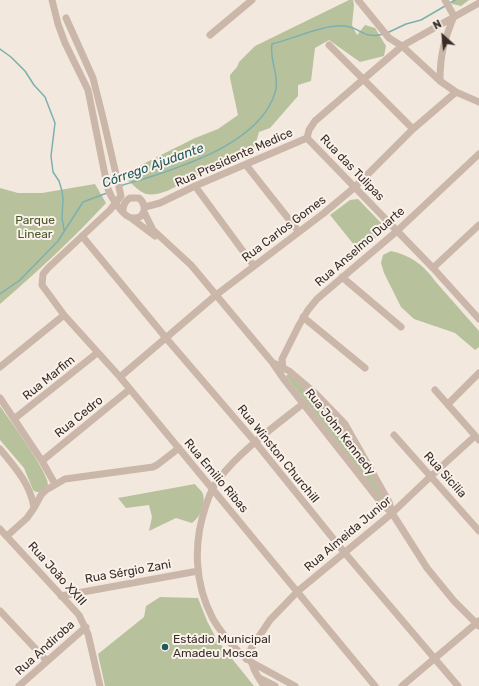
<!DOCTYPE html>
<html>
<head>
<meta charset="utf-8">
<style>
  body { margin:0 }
  #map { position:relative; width:479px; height:686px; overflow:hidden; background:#f3e8de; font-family:Rubik,sans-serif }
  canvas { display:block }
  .north { position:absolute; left:423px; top:16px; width:40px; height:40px; -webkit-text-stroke:3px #faf2ea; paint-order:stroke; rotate:333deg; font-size:11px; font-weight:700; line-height:16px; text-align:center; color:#382d29 }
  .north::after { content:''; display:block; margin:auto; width:14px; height:18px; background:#382d29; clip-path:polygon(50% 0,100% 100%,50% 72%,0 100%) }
</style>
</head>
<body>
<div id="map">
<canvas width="479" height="686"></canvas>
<div class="north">N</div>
</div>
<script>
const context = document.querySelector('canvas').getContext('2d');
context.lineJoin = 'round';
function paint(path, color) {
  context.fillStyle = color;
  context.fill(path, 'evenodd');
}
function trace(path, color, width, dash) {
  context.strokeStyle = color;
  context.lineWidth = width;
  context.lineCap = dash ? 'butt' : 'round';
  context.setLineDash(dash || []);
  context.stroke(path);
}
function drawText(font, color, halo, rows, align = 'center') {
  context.font = font + ' Rubik,sans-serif';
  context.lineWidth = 4;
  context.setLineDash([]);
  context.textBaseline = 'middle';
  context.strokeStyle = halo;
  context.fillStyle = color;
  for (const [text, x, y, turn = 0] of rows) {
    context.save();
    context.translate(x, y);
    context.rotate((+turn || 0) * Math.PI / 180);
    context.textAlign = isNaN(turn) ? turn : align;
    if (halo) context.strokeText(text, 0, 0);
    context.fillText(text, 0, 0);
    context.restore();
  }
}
paint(new Path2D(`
  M349,0H353L354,5L352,25L357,35L365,25L375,28L386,46L384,56L360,62L329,40L315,48L311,81L298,85V96L270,128L259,132L252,156L228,161L167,191C147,198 143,195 128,180L130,172L143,164L195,138L218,129L238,115L230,78V75L237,67L239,62L255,46Z
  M453,0H469L461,6L452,4Z
  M95,184L106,203C73,239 37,272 0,304V188L18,193H42Z
  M358,199L382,224V231L378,236L359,251L330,215L350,200Z
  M391,251C410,255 424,265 435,281L479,331V347L475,350L455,333L414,319L401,307L384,273L381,263L383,255Z
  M287,375H289L330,411L344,426L387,501L385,503L286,376Z
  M0,406C8,418 50,474 48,485L39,492H36L33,490L24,468L0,440Z
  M195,484C197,487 202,491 203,494C206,505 200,517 192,523L176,518L149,531L152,517L149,505L126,508L118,498Z
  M160,597L198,598L207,621L217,640L254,686H105L98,654L144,617L146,606Z`), '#b7c29d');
trace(new Path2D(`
  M450,3L455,0
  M387,33L406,24L421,20L445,6
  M0,49L11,57L25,71L34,85L45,97L55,123L51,156L53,172L59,181L62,191L63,199L62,218L64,230
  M121,186C130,182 141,180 150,177C193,163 260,140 275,93C280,76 269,60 272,44C293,39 324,24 345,26C360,27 363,40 383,34
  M0,294L20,280L58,241L83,202L107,193`), '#7cb0b0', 1.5);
trace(new Path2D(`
  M52,0L58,24L65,43L88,90L107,185C109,195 123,218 133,218C146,219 147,205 139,198H130C125,201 123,205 123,211
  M358,0L389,38L402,46L440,81L456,92L479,102
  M66,18L93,78L104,122L121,196L110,210L48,268L43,274L42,285L64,315L120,377L375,686
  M210,35L252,0
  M329,45L413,129
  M440,81C440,54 444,41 454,16L445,0
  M307,138L433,268L479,319
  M246,165L299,232
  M195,186L254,266
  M145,207L160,203L195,186L307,138L309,130L315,121L402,46L479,3
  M144,212L153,230L191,265L272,362L283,378L383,505L392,513
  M131,218L155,236
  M82,236L166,338L256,443L344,552L458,686
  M433,268L479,225
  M342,277L401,327
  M303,317L365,368
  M276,364L289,371L316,394L345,424L389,502L392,513L427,568L454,601L479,626
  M0,367L64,315
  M281,371L283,368L282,359L299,325L308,310L317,299L397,231L479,154
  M120,377L216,295L324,213L355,187L413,129L456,92
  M435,390L479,440
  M0,398L42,461L55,484
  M448,404L479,373
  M14,419L97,353
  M394,435L479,531
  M0,449C15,467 31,485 34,508L27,518L7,536
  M42,461L130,389
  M34,508L41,495L46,490L65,479L153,467L157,465L179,448
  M0,529L79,615L88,634L100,686
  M61,596L198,571
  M0,611L47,661
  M246,659L252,647L270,620L298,591L390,515L431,476L475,436
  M251,662L295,686
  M259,678L275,686
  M19,686L86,627
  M264,686C261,681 257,676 255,671C253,668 253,664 251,662C249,659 243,656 240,653C230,643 220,631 213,619C194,583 193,543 206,505C209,496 212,487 218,480C240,451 275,426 304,403
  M402,686L479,621`), '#cbb7a9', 7);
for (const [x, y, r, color] of [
  [165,647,4,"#1e595b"]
]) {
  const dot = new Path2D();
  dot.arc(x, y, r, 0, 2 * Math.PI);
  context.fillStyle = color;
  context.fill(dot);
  trace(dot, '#faf2ea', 1.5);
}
drawText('12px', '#382d29', '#faf2ea', [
  ["Rua Presidente Medice",234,158,-24],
  ["Rua das Tulipas",352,168,46],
  ["Rua Carlos Gomes",284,229,-37],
  ["Rua Anselmo Duarte",360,247,-41],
  ["Rua Marfim",49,378,-39],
  ["Rua Cedro",79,417,-39],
  ["Rua John Kennedy",340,432,52],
  ["Rua Winston Churchill",278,454,51],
  ["Rua Sicilia",445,475,48],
  ["Rua Emilio Ribas",216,476,50],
  ["Rua Almeida Junior",348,534,-40],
  ["Rua Sérgio Zani",128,572,-10],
  ["Rua João XXIII",57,574,48],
  ["Rua Andiroba",45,648,-42]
]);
drawText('12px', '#49572c', '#faf2ea', [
  ["Parque",35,221],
  ["Linear",35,235]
]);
drawText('12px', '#382d29', '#faf2ea', [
  ["Estádio Municipal",173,640],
  ["Amadeu Mosca",173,654]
], 'left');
drawText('italic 13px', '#1e595b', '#faf2ea', [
  ["Córrego Ajudante",153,166,-20]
]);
</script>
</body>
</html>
